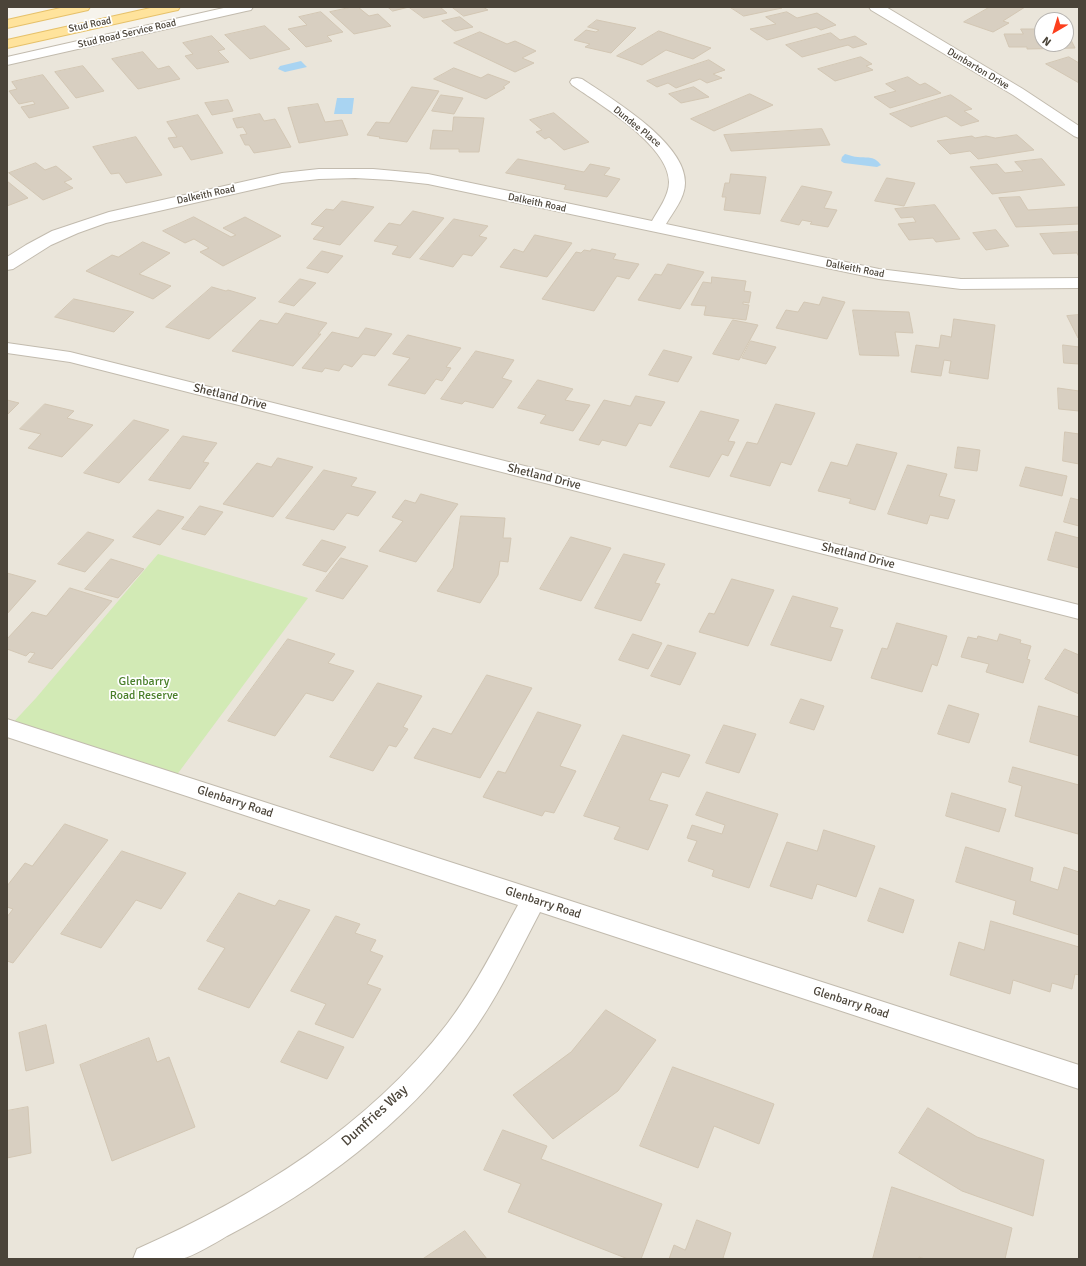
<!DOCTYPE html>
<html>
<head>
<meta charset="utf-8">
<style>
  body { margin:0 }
  #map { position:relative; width:1086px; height:1266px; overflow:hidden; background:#f6f3ec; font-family:Signika,sans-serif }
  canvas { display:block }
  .frame { position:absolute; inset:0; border:8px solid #4b4439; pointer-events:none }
  .north { position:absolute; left:1034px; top:12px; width:40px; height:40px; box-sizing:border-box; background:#fff; border:1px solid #b7b4b0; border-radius:50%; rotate:218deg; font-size:11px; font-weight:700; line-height:16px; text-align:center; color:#4b4439 }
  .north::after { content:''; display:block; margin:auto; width:14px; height:18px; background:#fc3f1d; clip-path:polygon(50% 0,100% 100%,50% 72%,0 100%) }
</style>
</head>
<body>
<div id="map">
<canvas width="1086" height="1266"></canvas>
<div class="frame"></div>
<div class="north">N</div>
</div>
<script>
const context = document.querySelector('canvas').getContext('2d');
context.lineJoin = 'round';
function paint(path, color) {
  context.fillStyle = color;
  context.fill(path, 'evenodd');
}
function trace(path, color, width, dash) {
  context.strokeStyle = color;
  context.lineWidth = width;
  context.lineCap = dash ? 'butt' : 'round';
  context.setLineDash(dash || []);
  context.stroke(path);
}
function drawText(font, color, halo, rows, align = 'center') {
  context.font = font + ' Signika,sans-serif';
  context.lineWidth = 3.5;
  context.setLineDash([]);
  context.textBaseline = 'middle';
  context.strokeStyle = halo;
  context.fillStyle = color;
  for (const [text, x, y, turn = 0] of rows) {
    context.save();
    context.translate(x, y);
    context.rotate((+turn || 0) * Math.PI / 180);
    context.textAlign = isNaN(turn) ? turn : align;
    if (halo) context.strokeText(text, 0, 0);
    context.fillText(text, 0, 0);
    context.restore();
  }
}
paint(new Path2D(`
  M246,7H1079V1259H7V61ZM1042,20H1066V44H1042Z`), '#eae5da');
paint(new Path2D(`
  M158,554L308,598L173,780L8,728L36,698Z`), '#d2eab5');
paint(new Path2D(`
  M301,61L307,67L285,72L278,69L280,66Z
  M337,98H354L352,114H334Z
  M845,154C850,155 854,157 858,157C869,158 874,156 881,165L877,167L844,163L841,161L842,157Z`), '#a9d4f2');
const building = new Path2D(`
  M352,7H358L369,16L378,14L391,26L354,34L330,12Z
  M388,7H409L393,11Z
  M409,7H440L447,13L424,18Z
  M452,7H483L488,10L464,16Z
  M730,7H780L782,8L744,16Z
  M990,7H1025L1003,21L1009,23L993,32L964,22Z
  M321,12L343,32L327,36L332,41L306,47L288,29L307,25L299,17Z
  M787,12L797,18L817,13L836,25L821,30L816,27L767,40L750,29L776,24L766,17Z
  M460,17L473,27L455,31L442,21Z
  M597,20L636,28L611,53L585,47L590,44L574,40L586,30L596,32L599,30L588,27Z
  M265,26L290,49L250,59L225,35Z
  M1021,29H1042V44H1066V34H1068L1075,48L1027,49V47H1009L1004,34H1023Z
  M659,31L711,48L693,59L666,50L642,65L617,56Z
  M480,32L507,44L515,41L536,51L522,58L534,63L515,72L454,43Z
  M831,33L840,40L855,36L867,44L853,48L848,45L802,57L786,45Z
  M212,36L225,49L218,51L229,62L197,69L185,56L193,54L183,43Z
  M143,52L158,69L169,66L180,79L138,89L112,59Z
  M861,57L872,64L866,66L873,70L835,81L818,69Z
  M1069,57L1079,63V83L1046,64Z
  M709,60L725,70L713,74L722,78L707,83L700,79L676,88L668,83L657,87L647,81Z
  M83,66L104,91L76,98L55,72Z
  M454,68L481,78L488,74L510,82L503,87L505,88L486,99L434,79Z
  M43,75L69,108L29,118L21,107L35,104L33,101L19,104L9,91L17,89L12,82Z
  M908,77L920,85L925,83L941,93L890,108L874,97L896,91L886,84Z
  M412,87L439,91L407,142L379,138L380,137L367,135L376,122L389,123Z
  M694,87L709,97L681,103L669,94Z
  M750,94L773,105L714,131L691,119Z
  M441,95L463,98L454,114L432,111Z
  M951,95L972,109L964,111L979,121L961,126L946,116L911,127L890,114Z
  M228,100L233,111L212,115L205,103Z
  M318,104L325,122L342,120L348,135L299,143L288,108Z
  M554,113L589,142L564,150L549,137L545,139L536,132L542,130L530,120Z
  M260,114L264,121L275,119L291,147L254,153L249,145H245L240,135L247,134L243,127L237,128L233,119Z
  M198,115L223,153L191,160L182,146L174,148L168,138L177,137L167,122Z
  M454,117L484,118L479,152H459V149H430L433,130L452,131Z
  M822,129L830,145L731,151L724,135Z
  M1017,135L1034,150L978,159L970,151L950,154L937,141L972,136L975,138L986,136L995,138Z
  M136,137L162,175L126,183L119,173L111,174L93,147Z
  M518,159L584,172L590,164L610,168L604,175L620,179L607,197L564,189L566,185L506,173Z
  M1042,159L1065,185L992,194L970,167L997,164L1005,173L1023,171L1015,162Z
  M36,163L45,170L56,166L72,179L64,182L73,188L43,200L9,173Z
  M731,174L766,177L760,214L724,210L726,197H722L725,183H729Z
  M887,178L915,183L904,206L875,201Z
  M7,181L28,198L7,206Z
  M802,186L832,192L824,208L837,210L828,227L810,224L812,222L802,220L799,225L781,221Z
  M1020,197L1028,210L1079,207V224L1016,227L999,198Z
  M342,201L374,207L340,245L313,239L324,227L311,224L326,209L333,210Z
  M935,205L960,239L936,242L933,238L909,240L898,224L916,222L913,217L901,218L895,209Z
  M413,211L444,218L410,258L392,254L398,246L374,241L389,223L400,225Z
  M194,217L231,237L236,235L223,228L245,217L281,236L223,266L200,252L209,248L194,239L185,243L163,231Z
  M454,219L488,226L479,236L487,238L472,256L463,254L453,267L420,259Z
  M996,230L1009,246L986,250L973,233Z
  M1079,232V257L1077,253L1053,254L1040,234Z
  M535,235L572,243L547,277L500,267L514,249L523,252Z
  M143,242L170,253L139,274L171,286L153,299L86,271L112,255L118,257Z
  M592,249L616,254L613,259L639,264L629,279L617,276L594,311L542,299L576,252L581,253L584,250L590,251Z
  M322,251L343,256L328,273L307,268Z
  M668,264L704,272L680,309L638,300L655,274L661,275Z
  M712,277L746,281L744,291L751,292L749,303L743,302V304L749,305L746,320L704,315L706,306L691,305L703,282L711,283Z
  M300,279L316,283L294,306L279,302Z
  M212,287L226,291L228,290L256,298L209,339L166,327Z
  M823,297L845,302L827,339L776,328L786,310L798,312L804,302L819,305Z
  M74,299L134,312L114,332L55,317Z
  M853,310L909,312L913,333L895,332L899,356L860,355Z
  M286,313L327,323L318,334H321L293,366L232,351L260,320L277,324Z
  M1079,315V338H1078L1067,316Z
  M954,319L995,325L988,379L949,373L951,361L944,360L941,376L911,372L916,345L939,348L941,335L951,337Z
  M733,320L758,325L739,360L713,354Z
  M366,328L392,334L375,356L363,354L352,367L344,364L339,371L325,368L322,372L302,368L332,332L358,338Z
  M408,335L461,348L446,367L451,368L442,381L436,379L425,394L388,385L410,358L393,354Z
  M751,341L776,347L766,364L742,358Z
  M1063,345L1079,347V364L1064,363Z
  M664,350L692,357L678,382L649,375Z
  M476,351L514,360L502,378L512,381L493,408L465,401L462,404L441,399Z
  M538,380L573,389L565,400L590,405L573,431L540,423L546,415L518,408Z
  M1058,388L1079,391V411L1059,409Z
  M636,396L665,402L651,426L639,423L626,446L602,440L599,445L579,440L604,400L630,406Z
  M7,400L19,403L7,415Z
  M45,404L74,411L67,418L93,425L62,457L28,448L41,434L20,429Z
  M776,404L815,413L791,465L781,462L770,486L730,476L747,442L757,444Z
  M701,411L739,420L728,441L735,442L728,456L722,454L709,477L670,467Z
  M134,420L169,430L119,483L84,473Z
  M1065,432L1079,434V464L1063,461Z
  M183,436L217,443L203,462L209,463L190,489L149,480Z
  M857,444L897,453L875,510L849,503L851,499L818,491L831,462L847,466Z
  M958,447L980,450L977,471L955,468Z
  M278,458L313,467L273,517L223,504L257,463L271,467Z
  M908,465L947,474L939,496L955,500L948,519L930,515L927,524L888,514Z
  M1026,467L1067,476L1062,496L1020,486Z
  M324,470L357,478L351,486L376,492L358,516L347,513L334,530L286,518Z
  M421,494L458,504L416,562L379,551L403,521L392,517L405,500L415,503Z
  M1071,498L1079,500V526L1064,522Z
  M200,506L223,512L205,535L182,529Z
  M158,510L184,517L160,545L133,537Z
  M461,516L505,518L503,538H511L508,562L500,561L498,575L480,603L437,591L453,568Z
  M88,532L114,540L85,572L58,564Z
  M1056,532L1079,538V568L1048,560Z
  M571,537L611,548L581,601L540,589Z
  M322,540L346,547L326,572L303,565Z
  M624,554L665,564L655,583L660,584L641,621L595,608Z
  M341,558L368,566L343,599L316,591Z
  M111,559L144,569L118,598L85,589Z
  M7,573L36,581L7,614Z
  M732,579L774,590L748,646L699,632L709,613L714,614Z
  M70,588L112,601L52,669L28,662L35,653L30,652L26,656L7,649V639L32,612L46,616Z
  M793,596L838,608L830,627L843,630L831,661L771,645Z
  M897,623L947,636L937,666L932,664L922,692L871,678L882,648L887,649Z
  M633,634L662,643L648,669L619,660Z
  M1000,634L1021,640L1020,643L1031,646L1027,659L1030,660L1023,683L986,672L989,664L961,657L968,637L977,639L978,636L997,641Z
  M288,639L335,654L328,663L354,671L333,701L306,693L275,736L228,721Z
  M668,645L696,653L680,685L651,676Z
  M1065,649L1079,655V694L1045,679Z
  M487,675L532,688L480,778L414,758L433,728L451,734Z
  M378,683L422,696L403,727L408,729L396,747L389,745L373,771L330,757Z
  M801,699L824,706L814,730L790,723Z
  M949,705L979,714L969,743L938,734Z
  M1039,706L1079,717V756L1030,742Z
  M538,712L581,725L560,766L576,771L554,813L545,811L542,816L483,797L498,771L505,773Z
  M724,725L756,734L739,773L706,763Z
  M623,735L690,755L679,777L662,772L649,800L668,805L648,850L614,839L620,827L584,816Z
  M1013,767L1079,785V829L1078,834L1015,816L1022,786L1009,782Z
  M707,792L778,814L749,888L712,876L714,870L688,861L697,841L687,838L692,825L722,834L725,825L696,815Z
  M952,793L1006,809L999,832L946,816Z
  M65,824L108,840L13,963L7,961V917L13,909L7,907V886L25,863L32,866Z
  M824,830L875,846L856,897L817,884L812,899L770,886L787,842L817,851Z
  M966,847L1033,868L1030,881L1058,890L1064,867L1079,872V935L1013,914L1016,901L956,882Z
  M122,851L186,873L161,909L136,900L101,948L61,934Z
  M880,888L914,900L903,933L868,921Z
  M239,893L275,906L279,900L310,910L249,1008L198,989L225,948L207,941Z
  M336,916L360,924L355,933L376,940L370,951L383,956L367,984L381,989L353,1038L315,1024L326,1004L291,991Z
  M991,921L1079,947V975L1075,974L1072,989L1052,983L1050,992L1013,980L1010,994L950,975L959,942L984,950Z
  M606,1010L656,1040L618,1091L553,1139L513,1095L571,1052Z
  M46,1025L54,1063L26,1071L19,1033Z
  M299,1031L344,1047L327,1079L281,1062Z
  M149,1038L157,1062L169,1057L195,1127L112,1161L80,1065Z
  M673,1067L774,1104L759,1144L714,1126L698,1168L640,1146Z
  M28,1107L31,1153L7,1158V1111Z
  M928,1108L977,1137L1044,1160L1033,1216L962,1191L899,1153Z
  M503,1130L547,1146L541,1159L662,1204L641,1259H628L508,1212L521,1184L484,1170Z
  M892,1187L1012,1228L1005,1259H925L919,1257V1259H873Z
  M697,1220L731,1233L723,1258L727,1259H669L674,1245L685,1250Z
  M465,1231L487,1259H423Z`);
paint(building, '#d8cfc1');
trace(building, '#d3c7b4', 1);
const minor = new Path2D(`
  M228,7H253L251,10L246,11L7,65V57Z
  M869,7H886L1023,89L1079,126V138L1074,136L1013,95L871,10Z
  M577,78L582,79C612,99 686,143 685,183C685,198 673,212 666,224L879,269L961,279L1079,278V288L961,289L879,279L428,184L391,180L355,178L319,179L282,183L106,223L78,233L51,245L13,269L7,270V257L26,245L52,231L109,212L282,173L319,169H373L428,174L652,221C658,210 669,196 669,182C669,145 599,104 572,85L570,82L572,79Z
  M7,343L70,352L1079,605V619L70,362L7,353Z
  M7,719L1079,1065V1089L540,912C517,956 496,1001 466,1041C405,1124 318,1189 227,1236C215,1243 194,1256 181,1259C169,1261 146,1259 133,1259L137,1249C254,1197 368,1127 447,1024C475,987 496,945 518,905L7,737Z`);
const primary = new Path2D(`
  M65,7H90L88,10L7,28V20Z
  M155,7H180L178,10L173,11L7,48V40Z`);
trace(minor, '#c2bbae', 2);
trace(primary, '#e6c16a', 2);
paint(minor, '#fff');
paint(primary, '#ffe39c');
drawText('10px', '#4b4439', '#fff', [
  ["Stud Road",90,25,-12],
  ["Stud Road Service Road",127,34,-13],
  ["Dunbarton Drive",978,69,31],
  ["Dundee Place",637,127,39],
  ["Dalkeith Road",206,195,-12],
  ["Dalkeith Road",537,203,12],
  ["Dalkeith Road",855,269,11]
]);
drawText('12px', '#4b4439', '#fff', [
  ["Shetland Drive",230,397,14],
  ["Shetland Drive",544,477,14],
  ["Shetland Drive",858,556,14],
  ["Glenbarry Road",235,802,18],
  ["Glenbarry Road",543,903,18],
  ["Glenbarry Road",851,1003,18]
]);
drawText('12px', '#4a7f2a', '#fff', [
  ["Glenbarry",144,682],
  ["Road Reserve",144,696]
]);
drawText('14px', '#4b4439', '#fff', [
  ["Dumfries Way",375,1116,-42]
]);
</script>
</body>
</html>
